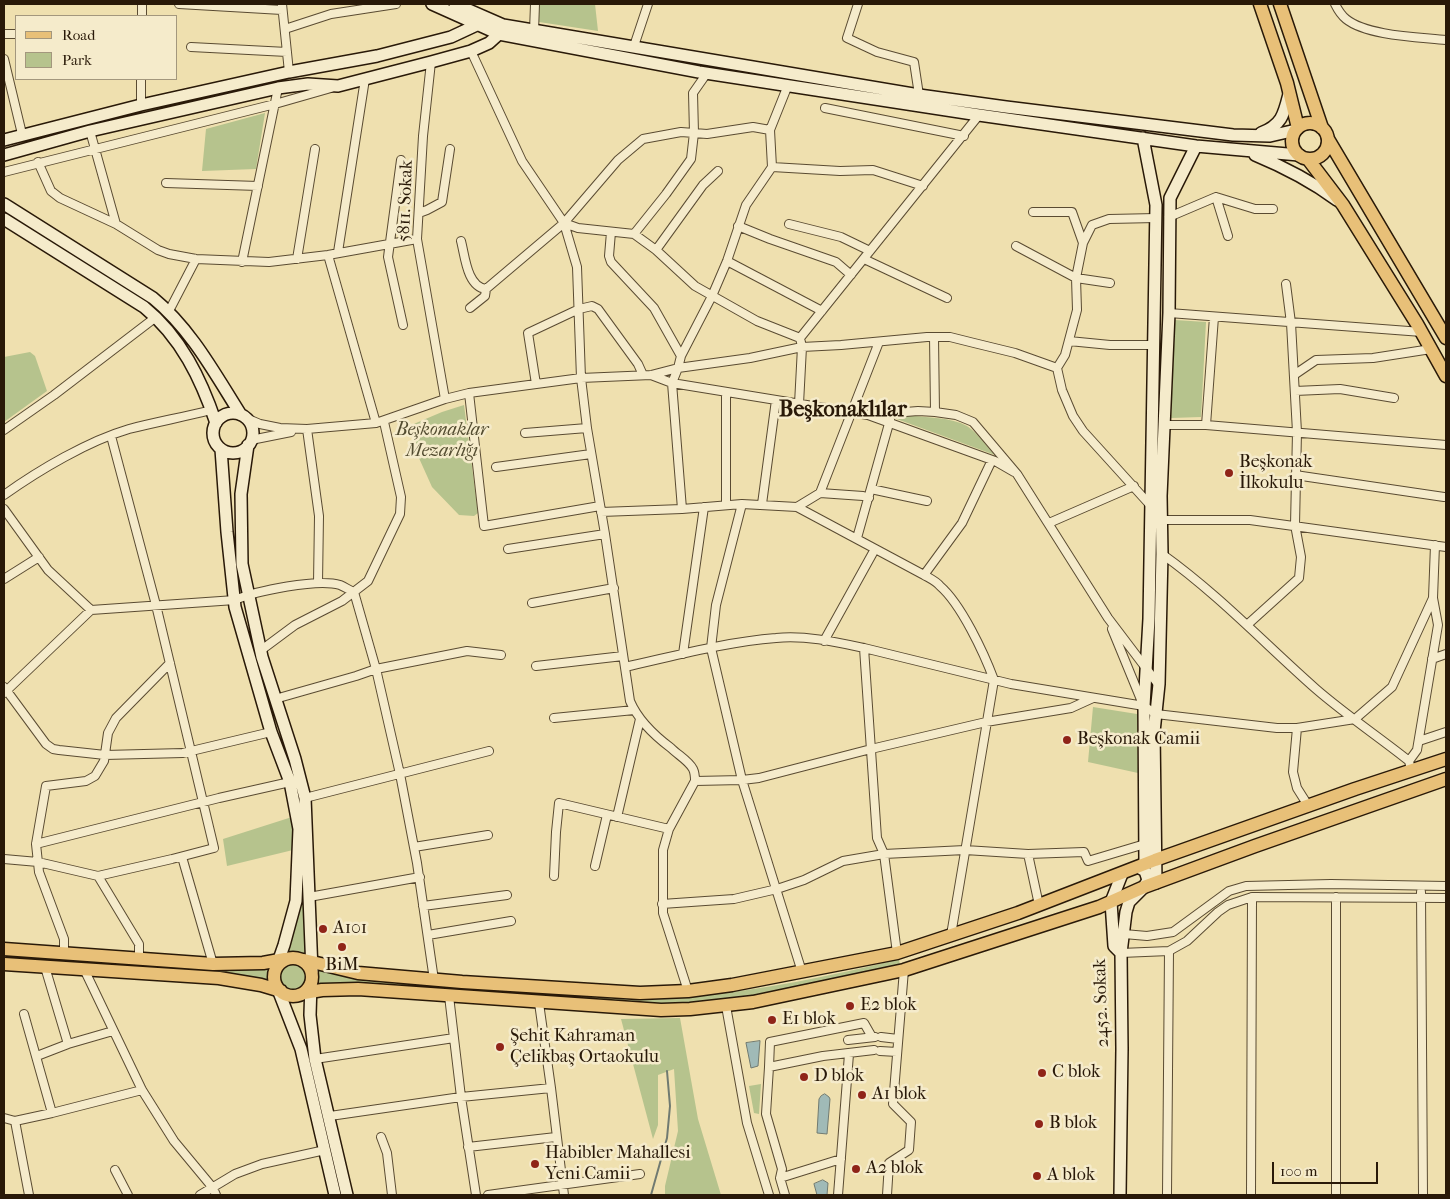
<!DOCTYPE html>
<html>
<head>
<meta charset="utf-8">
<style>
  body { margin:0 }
  #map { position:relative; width:1450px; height:1199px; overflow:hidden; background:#efe0af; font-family:"IM FELL French Canon",serif }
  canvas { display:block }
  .frame { position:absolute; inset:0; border:5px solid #291908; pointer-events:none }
  .legend { position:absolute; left:15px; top:15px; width:162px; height:65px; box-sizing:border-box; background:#f5ebcb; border:1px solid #a3977d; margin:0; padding:6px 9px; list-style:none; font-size:15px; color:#291908 }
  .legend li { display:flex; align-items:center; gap:10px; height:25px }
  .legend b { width:25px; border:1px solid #a3977d }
  .scale { position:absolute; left:1272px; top:1162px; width:106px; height:22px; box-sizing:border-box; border:2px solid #291908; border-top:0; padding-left:6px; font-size:15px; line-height:18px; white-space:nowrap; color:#291908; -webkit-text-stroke:4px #f5ebcb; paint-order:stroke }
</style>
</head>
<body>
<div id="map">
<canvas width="1450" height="1199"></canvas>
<div class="frame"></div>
<ul class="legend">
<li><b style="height:6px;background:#e8c078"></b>Road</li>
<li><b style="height:14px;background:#b6c38d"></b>Park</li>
</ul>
<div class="scale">100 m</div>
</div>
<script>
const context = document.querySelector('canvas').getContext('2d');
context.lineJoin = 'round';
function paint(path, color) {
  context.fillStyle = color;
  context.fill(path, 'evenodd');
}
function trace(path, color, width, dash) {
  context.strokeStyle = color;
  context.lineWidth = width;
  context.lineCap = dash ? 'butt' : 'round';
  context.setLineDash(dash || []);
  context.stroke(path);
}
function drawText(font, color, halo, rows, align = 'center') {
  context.font = font + ' "IM FELL French Canon",serif';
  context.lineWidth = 5;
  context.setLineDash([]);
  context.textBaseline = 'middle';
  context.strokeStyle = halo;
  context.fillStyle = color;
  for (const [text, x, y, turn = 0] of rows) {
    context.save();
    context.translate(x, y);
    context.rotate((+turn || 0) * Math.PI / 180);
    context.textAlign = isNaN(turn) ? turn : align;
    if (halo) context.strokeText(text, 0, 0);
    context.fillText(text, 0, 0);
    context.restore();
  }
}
paint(new Path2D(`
  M539,4H595L598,31L539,22Z
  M265,113L256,169L202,171L206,129Z
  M1175,320L1206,322L1201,417L1171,418Z
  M30,352L35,356L47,391L4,422V357Z
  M464,405L478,513L474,516L459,515L432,487L414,447L409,426L442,412Z
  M908,415C927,418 951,417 967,426C978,433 986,446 995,455L894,418Z
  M1093,707L1137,714L1138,773L1088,762Z
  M292,817L293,850L227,866L223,839Z
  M303,830L308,954L287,951L290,946L302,897Z
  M899,959L900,966L733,1000L661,1006L316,986L318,978L317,969L689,997C759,990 830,977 899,959Z
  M280 977a13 13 0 1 1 26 0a13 13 0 1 1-26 0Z
  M271,966L269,974L270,983L203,973L204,970L221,971Z
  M680,1018L698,1119L721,1195H665V1186L678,1131L674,1069L658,1075V1125L653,1139L621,1019Z
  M761,1084L759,1114L754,1113L749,1086Z`), '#b6c38d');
const water = new Path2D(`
  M760,1041L758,1066L751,1068L746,1043Z
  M825,1094L829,1097L830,1099L827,1134L817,1133L819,1099L821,1096Z
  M823,1180L828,1183L827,1195H817L814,1184Z`);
paint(water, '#a0bab7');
trace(water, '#707a71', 1);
trace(new Path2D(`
  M651,1195L667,1138L670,1106L667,1071`), '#707a71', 2);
const street = new Path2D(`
  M179,4L282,10
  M282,4L289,72
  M858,4L847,38L877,52L914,62L919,95
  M1335,4C1338,10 1341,15 1346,19C1367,36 1419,37 1446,40
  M142,16V4
  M285,29L331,14L396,4
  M534,31L535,4
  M4,34H16
  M634,46L648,4
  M191,47L287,52
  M471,51L522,161L564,223L577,267L581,378L587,428L605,534L630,701C638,720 655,736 671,748C678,755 689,761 693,769C695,773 695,777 695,781L669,829L663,850V913L688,991
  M4,59L22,134
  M431,62L423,136L417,239L445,399
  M141,105V79
  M825,108L964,136
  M90,131L116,224
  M401,160L388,257L403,325
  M38,162L51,191L60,198L116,224L158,250L169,254L196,259L269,262L328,255L417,239
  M772,167L840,171L873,170L923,186
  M4,172L275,104L331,88
  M166,183L258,186
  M1216,197L1228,236
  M1033,212H1072L1083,243
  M419,213L427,210L442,202L450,149
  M1169,217L1216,197L1255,209H1273
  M564,223L578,228L634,234L656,250L695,286L757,321L800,338
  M789,224L841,237L870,251
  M738,226L770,239L836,262L851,275
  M611,232L609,256L611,262L654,308L681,356L678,368L672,383L682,509
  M634,234L666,194L691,159L694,133L693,93L707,73
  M461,241C465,256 467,287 486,289
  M1016,246L1076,278L1110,283
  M656,250L703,185L718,171
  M338,252L365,79
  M328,255L376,423
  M297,259L315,149
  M864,259L947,298
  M727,261L822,311
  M242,262L278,88
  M470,308L485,296L486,289L564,223L618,160L643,139L681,132L707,134L753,127L770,130
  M169,311L196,259
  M1169,313L1422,332
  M934,337L935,412
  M1069,341L1110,345H1154
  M681,356L712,296L727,261L746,205L772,167L770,130L788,85
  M1057,368L1065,355L1077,310L1076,278L1083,243L1092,225L1109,219L1156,218
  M651,375L672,383L868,415L995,461L1014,472
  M1294,375L1316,360L1373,358L1431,349
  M536,384L528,333L579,309L592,306L598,309L638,364L643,375
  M1295,391L1340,389L1394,398
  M726,392V505
  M469,393L484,526L600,506
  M799,404L802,347L800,338L979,115
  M868,415L918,411L935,412L956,415L973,422L1017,474L1108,618L1158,684
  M246,418L260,424L280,428L307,429L376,423L445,399L469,393L581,378L651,375L678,368L750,358L802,347L841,345L927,337H950L974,343L1015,353L1057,368L1062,390L1073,416L1083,431L1151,506
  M1164,425H1206L1446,445
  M1206,425L1214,317
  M307,429L319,516L318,583
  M4,430L54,395L156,317
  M525,433L587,428
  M111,436L156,605L214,848L172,859L98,876L139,944V958
  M251,440L291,432
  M496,467L591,454
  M1295,475L1444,497
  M871,489L927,501
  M820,493L879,342
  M4,495C39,470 88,441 129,429C156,422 184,417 211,410
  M742,504L716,605L711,648L742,780L802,972
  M762,504L776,400
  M797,507L820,493L863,496L869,498
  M4,509L48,570L91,610L235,600C256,591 318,578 340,585C345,587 349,590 354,592L376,669L400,774L417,863L434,980
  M601,512L682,509L742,504L797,507L924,575C929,578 936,581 940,586C961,604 984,653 994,680L951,935
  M1159,517L1162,520H1250L1446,547
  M1049,523L1134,486
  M857,538L890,420
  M508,549L605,534
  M1162,554C1218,594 1265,644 1316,689C1346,715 1379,737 1409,761L1411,770
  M924,575L962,523L992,460
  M4,579L39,557
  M532,603L614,588
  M1247,625L1299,578L1301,557L1295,525L1297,432L1291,323L1286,284
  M1112,629L1142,702
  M824,641L875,549
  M864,648L877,838L884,854L897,953
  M260,651L295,625L342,601L368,581L400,514L401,497L384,422
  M683,654L704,507
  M1432,659L1446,654
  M536,666L623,656
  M625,667C675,656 725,642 776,638C805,635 836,642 864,648L1011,684L1144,706L1156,714L1277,728H1297L1355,719L1392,687L1433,598L1435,545
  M4,687L46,744L53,749L59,750L105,755L183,753L271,732
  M4,693L91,610
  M275,699L356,676L376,669L467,651L501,655
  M554,718L634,710
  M1297,728L1293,772L1297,788L1309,807
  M1419,741L1446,732
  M1409,761L1417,750L1438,625L1433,598
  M695,781L742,780L759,778L871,749L986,722L1071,708L1093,698
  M305,798L489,751
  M617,817L640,719
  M36,844L219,798L290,782
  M414,847L488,835
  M1028,854L1039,905
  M182,857L213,964
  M4,859L38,862L98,876
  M595,866L607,815
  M554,876L556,832L559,803L669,829
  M1421,892L1423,1195
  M309,897L420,877
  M1336,897V1195
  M662,904L734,899L777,889L804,880L843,861L884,854L965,850L1028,854L1084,852L1088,861L1145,844
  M423,906L507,895
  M1124,934L1147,936L1173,932L1229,891L1246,886L1331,884L1446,886
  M428,935L511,921
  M64,953V939L39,872L36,844L46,786L86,781L95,776L104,761L108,733L116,718L170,663
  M1121,953L1169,951L1187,941L1218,912L1228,905L1252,897L1446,898
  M45,967L68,1044
  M84,969L142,1090L174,1141L213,1188L216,1195
  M449,996L461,1097L476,1195
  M539,1003L551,1088L564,1195
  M726,1006L747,1123L769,1195
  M24,1014L52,1113
  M872,1037L864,1023L770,1042L769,1067L823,1056L874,1050
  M881,1037L898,1039
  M848,1040L875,1037
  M880,1051L897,1052
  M37,1056L68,1044L113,1031
  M315,1059L454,1038
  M769,1067L766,1114L782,1169L780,1178L785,1195
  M330,1116L461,1097L551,1088
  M4,1118L15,1121L52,1113L142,1090
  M15,1121L29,1195
  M381,1137L387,1153L392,1195
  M468,1147L556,1137
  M115,1170L128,1195
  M780,1178L841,1159
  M200,1195L235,1174L262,1164L325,1150
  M488,1195L640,1174
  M838,1195L849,1054
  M887,1195L889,1163L909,1150L911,1122L893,1104L904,970
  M1167,1195L1169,951
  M1251,1195L1252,897`);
const secondary = new Path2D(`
  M432,4L499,34L699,72L979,115L1196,146L1299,155
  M455,4L503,25L919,95L1006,107L1233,135L1270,136L1296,130
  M1261,133C1282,125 1284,114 1289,94
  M1143,138L1156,205L1149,619L1144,706L1145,864
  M4,140L141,105L289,72L377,56L451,37L481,23
  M4,155L90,131L278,88L308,84L338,86L431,62L471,51L489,43L499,34L501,30
  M1255,155C1284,167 1311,181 1337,200
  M4,204L153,298C191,329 215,374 241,415
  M4,219L144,307C181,337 201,379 216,423
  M213 433a20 20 0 1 1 40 0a20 20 0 1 1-40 0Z
  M248,445L241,494L242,564L262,657L295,759L305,798L312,971
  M221,449L227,532L235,607L271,732L290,782L299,829L296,901L284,945L276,968
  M1156,883L1154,732L1159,684L1162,554L1161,496L1169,313L1170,198L1196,146
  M1121,953L1114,946L1111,902L1122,874
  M311,983L310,1015L315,1059L347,1195
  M277,987L301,1049L335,1195
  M1120,1195L1122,1049L1121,953L1126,912L1129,902L1144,887L1148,880L1145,871L1138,867`);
const primary = new Path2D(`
  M1260,4L1287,83L1298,128
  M1280,4L1322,128
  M1292 141a18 18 0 1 1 36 0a18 18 0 1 1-36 0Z
  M1328,139L1446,338
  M1308,159L1343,205L1417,324L1446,376
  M4,949L213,964L263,963L285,959
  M274 977a19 19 0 1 1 38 0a19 19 0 1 1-38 0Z
  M304,960L358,973L462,982L640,993L688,991L732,985L897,953L1018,913L1155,860L1355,789L1446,759
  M4,964L219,978L261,985L281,991
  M304,993L322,990L358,989L661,1010L690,1009L753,1002L904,970L1099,907L1144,887L1255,846L1446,779`);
trace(street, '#5a4b32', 10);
trace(secondary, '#291908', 14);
trace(primary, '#291908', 15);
trace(street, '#f5ebcb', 8);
trace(secondary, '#f5ebcb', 11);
trace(primary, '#e8c078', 12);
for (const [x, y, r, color] of [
  [1229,473,5,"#8f2418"],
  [1067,740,5,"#8f2418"],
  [323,929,5,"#8f2418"],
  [342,947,5,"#8f2418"],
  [850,1006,5,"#8f2418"],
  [772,1020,5,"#8f2418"],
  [500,1047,5,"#8f2418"],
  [1042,1073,5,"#8f2418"],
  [804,1077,5,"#8f2418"],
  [862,1095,5,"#8f2418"],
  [1039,1124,5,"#8f2418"],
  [535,1164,5,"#8f2418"],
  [856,1169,5,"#8f2418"],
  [1037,1176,5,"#8f2418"]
]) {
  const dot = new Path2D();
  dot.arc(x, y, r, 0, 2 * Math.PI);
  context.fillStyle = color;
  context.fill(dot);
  trace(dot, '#f5ebcb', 2);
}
drawText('18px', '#291908', '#f5ebcb', [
  ["5811. Sokak",406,201,-88],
  ["2452. Sokak",1102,1003,-92]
]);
drawText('italic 18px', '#534c30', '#f5ebcb', [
  ["Beşkonaklar",442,431],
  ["Mezarlığı",442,452]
]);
drawText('18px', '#291908', '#f5ebcb', [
  ["Beşkonak",1239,463],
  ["İlkokulu",1239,484],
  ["Beşkonak Camii",1077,740],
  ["A101",333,929],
  ["BiM",342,966,"center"],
  ["E2 blok",860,1006],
  ["E1 blok",782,1020],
  ["Şehit Kahraman",510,1037],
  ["Çelikbaş Ortaokulu",510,1058],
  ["C blok",1052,1073],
  ["D blok",814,1077],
  ["A1 blok",872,1095],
  ["B blok",1049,1124],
  ["Habibler Mahallesi",545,1154],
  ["Yeni Camii",545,1175],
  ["A2 blok",866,1169],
  ["A blok",1047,1176]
], 'left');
drawText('bold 22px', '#291908', '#f5ebcb', [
  ["Beşkonaklılar",843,411]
]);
</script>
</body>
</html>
